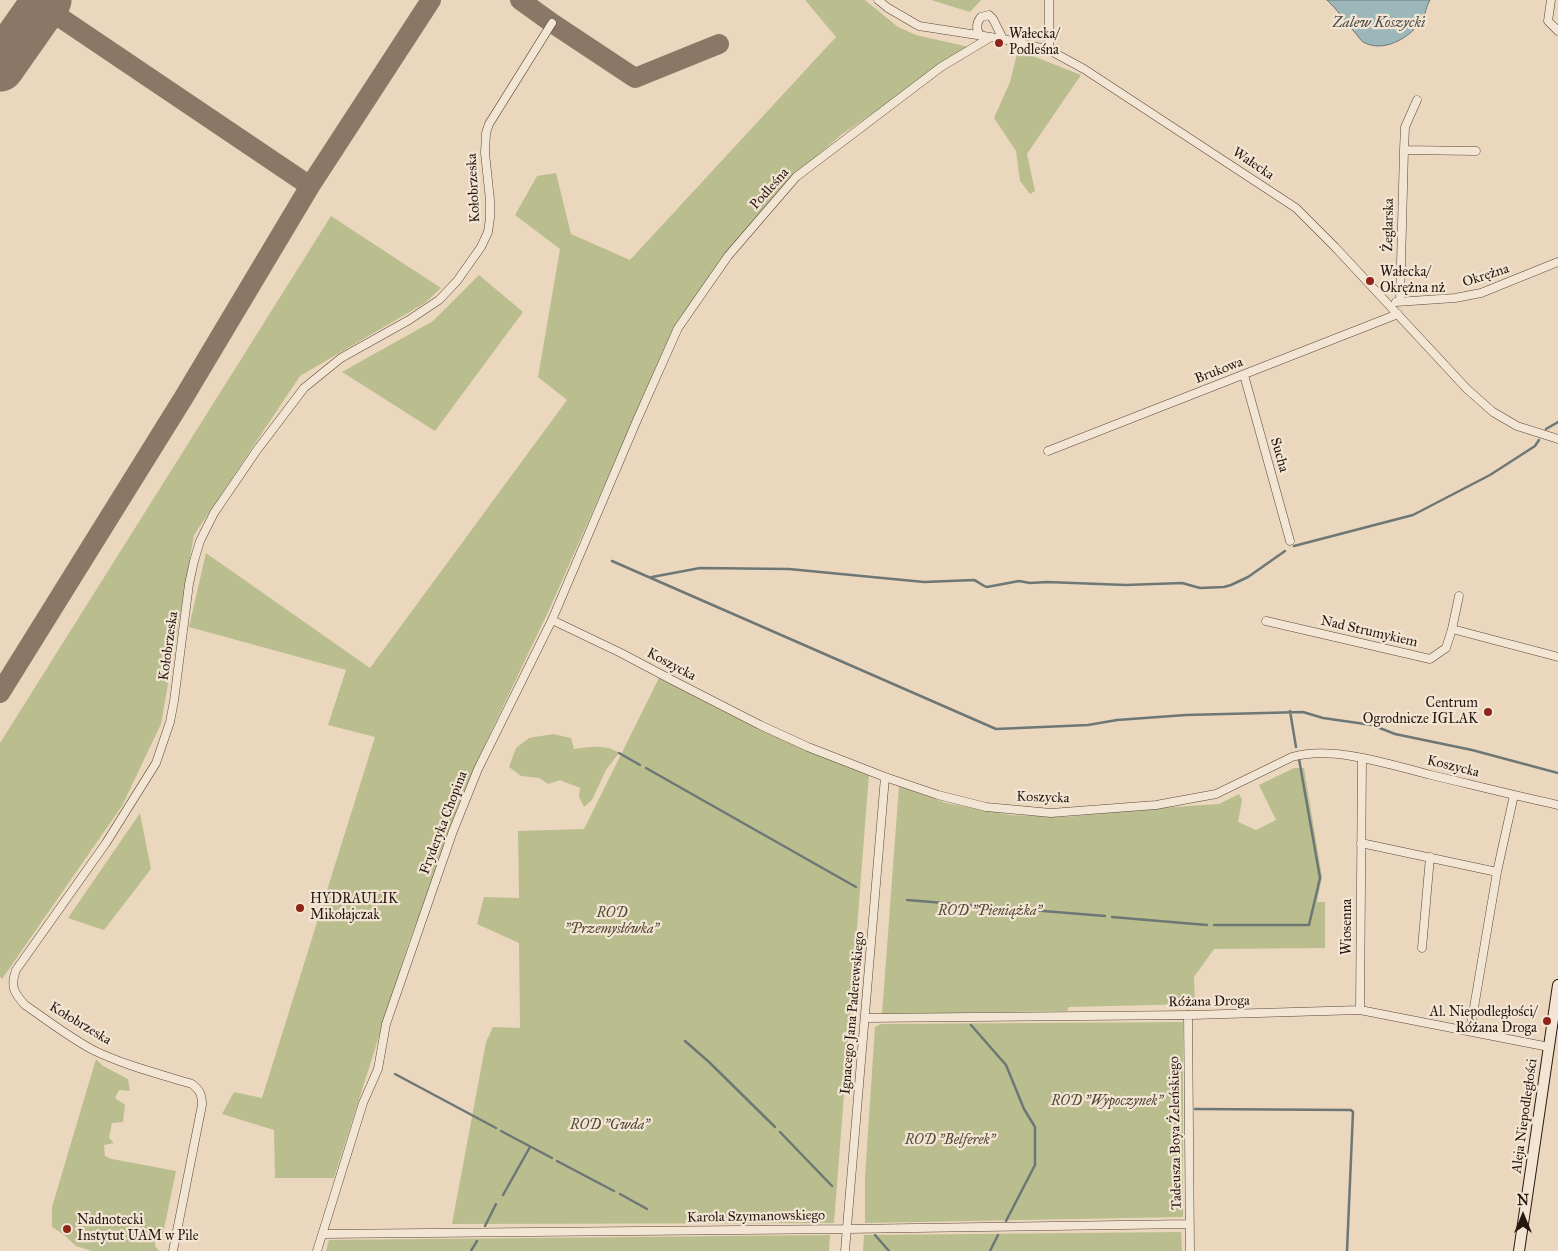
<!DOCTYPE html>
<html>
<head>
<meta charset="utf-8">
<style>
  body { margin:0 }
  #map { position:relative; width:1558px; height:1251px; overflow:hidden; background:#ebd7bd; font-family:"IM FELL Great Primer",serif }
  canvas { display:block }
  .north { position:absolute; left:1498px; top:1191px; width:50px; height:50px; -webkit-text-stroke:4px #f2e5d4; paint-order:stroke; rotate:0deg; font-size:14px; font-weight:700; line-height:20px; text-align:center; color:#28170f }
  .north::after { content:''; display:block; margin:auto; width:18px; height:22px; background:#28170f; clip-path:polygon(50% 0,100% 100%,50% 72%,0 100%) }
</style>
</head>
<body>
<div id="map">
<canvas width="1558" height="1251"></canvas>
<div class="north">N</div>
</div>
<script>
const context = document.querySelector('canvas').getContext('2d');
context.lineJoin = 'round';
function paint(path, color) {
  context.fillStyle = color;
  context.fill(path, 'evenodd');
}
function trace(path, color, width, dash) {
  context.strokeStyle = color;
  context.lineWidth = width;
  context.lineCap = dash ? 'butt' : 'round';
  context.setLineDash(dash || []);
  context.stroke(path);
}
function drawText(font, color, halo, rows, align = 'center') {
  context.font = font + ' "IM FELL Great Primer",serif';
  context.lineWidth = 4.5;
  context.setLineDash([]);
  context.textBaseline = 'middle';
  context.strokeStyle = halo;
  context.fillStyle = color;
  for (const [text, x, y, turn = 0] of rows) {
    context.save();
    context.translate(x, y);
    context.rotate((+turn || 0) * Math.PI / 180);
    context.textAlign = isNaN(turn) ? turn : align;
    if (halo) context.strokeText(text, 0, 0);
    context.fillText(text, 0, 0);
    context.restore();
  }
}
paint(new Path2D(`
  M805,0H865L898,27L916,35L969,47L841,135L786,183L676,323L549,610L478,759L408,945L334,1178H275L274,1130L222,1114L234,1092L262,1098L375,737L328,725L346,670L189,627L206,553L370,668L567,400L538,377L560,249L515,215L537,176L556,173L571,234L630,260L836,37Z
  M931,0H981L970,12Z
  M1018,50L1081,75L1027,154L1035,191L1030,194L1020,181L1016,151L994,118L1010,82Z
  M331,216L441,288L425,303L300,376L194,535L161,724L122,806L2,979L0,977V743Z
  M479,275L523,312L435,431L342,372L433,321Z
  M659,678L815,753L869,774L834,1223L452,1224L486,1042L493,1027L520,1028L519,943L477,924L484,897L519,898L518,831L584,829Z
  M553,734L571,738L574,749C589,747 606,744 619,753L606,770L592,800L584,807L579,797L580,788L560,780L548,784L539,778L521,776L509,767L516,748L529,738Z
  M1294,768H1304L1322,877L1317,902H1325V948L1214,949L1194,977L1195,1004L1069,1007L1067,1011L882,1014L899,786L946,803L983,810L1010,815L1066,817L1157,808L1219,804L1239,794L1242,800L1238,822L1256,830L1276,820L1259,785Z
  M140,813L151,869L104,930L68,918Z
  M1183,1022V1217L865,1223V1176L875,1027L881,1024Z
  M96,1059L103,1066L128,1079L130,1091L119,1090L115,1098L125,1105L123,1122L112,1123L109,1138L114,1143L104,1145L105,1156L112,1159L176,1171L163,1234L155,1236V1246L159,1251H92L76,1246L63,1234L52,1227V1207Z
  M1181,1232L1182,1251H863L864,1235Z
  M830,1235L829,1251H326L329,1240Z`), '#babe8f');
const water = new Path2D(`
  M1327,0H1430C1425,8 1426,17 1419,24C1407,39 1384,52 1365,43C1362,42 1359,38 1357,35C1347,24 1338,10 1327,0Z`);
paint(water, '#9bb7ba');
trace(water, '#6d7776', 1);
trace(new Path2D(`
  M1546,429L1558,422
  M1294,546L1413,515L1490,475L1535,446L1539,440
  M612,561L996,729L1088,725L1117,720L1186,715L1303,712L1323,718L1372,725L1395,734L1472,750L1558,773
  M652,577L700,568L789,569L924,582L974,580C979,582 982,586 987,587L1019,581L1030,583L1047,582L1126,585L1182,583L1200,588L1224,587L1231,585L1248,577L1285,551
  M1290,711L1296,747
  M619,753L640,765
  M646,768L856,887
  M907,900L1105,916
  M1112,917L1207,925
  M1214,925H1309L1320,878L1299,759
  M971,1025L1006,1065L1024,1109L1035,1127V1165L1006,1221
  M685,1041L709,1062L775,1127
  M395,1074L496,1128
  M1195,1109L1351,1110L1353,1112L1347,1251
  M501,1131L552,1158
  M780,1132L832,1186
  M557,1161L614,1191
  M620,1194L647,1209
  M503,1195L530,1147
  M485,1226L496,1204
  M875,1235L889,1251
  M471,1251L477,1241
  M990,1251L998,1235`), '#6d7776', 2.5);
trace(new Path2D(`
  M520,0L552,23L635,78L719,44
  M43,6L310,186
  M0,693L184,397L310,186L431,0`), '#8a7766', 20);
trace(new Path2D(`
  M0,67L47,0`), '#8a7766', 49);
const street = new Path2D(`
  M878,0L888,8L919,26L1003,39L1049,50L1084,69L1296,208L1335,247L1467,389L1493,412L1517,426L1558,439
  M1551,0L1548,21L1558,31
  M980,35C976,29 976,23 981,17L989,15L993,19L1003,39
  M1049,50V0
  M1404,150L1405,127L1417,100
  M1400,301L1404,150L1476,151
  M1396,302L1455,298L1481,293L1558,262
  M1244,375L1290,541
  M1048,451L1398,314
  M552,620L621,653L672,680L760,725L808,747L885,777L938,795L986,807L1051,813L1156,805L1216,794L1292,757C1333,745 1391,765 1431,775C1473,785 1516,796 1558,805
  M1266,621L1430,659L1446,648L1452,629L1459,596
  M1452,629L1558,657
  M1361,843L1497,872
  M1422,948L1430,857
  M1360,1010L1362,758
  M1188,1015L1190,1251
  M865,1018L1192,1015L1360,1010L1549,1047
  M1470,1031L1497,872L1514,795
  M323,1234L847,1229L1190,1224
  M173,1251L202,1105C202,1095 200,1090 192,1084C159,1074 124,1065 93,1050C69,1037 47,1020 25,1005C14,993 10,986 16,970L106,843L156,763L170,722L174,701L189,584L194,561L200,541L214,513L257,450L304,388L341,358L409,320L439,300L457,281L481,247L488,232L490,218V200L485,153L486,133L489,124L499,108L552,23
  M317,1251L363,1103L378,1069L386,1024L453,831L478,769L552,620L637,420L678,328L728,256L796,177L941,67L991,37
  M845,1251L885,777`);
const secondary = new Path2D(`
  M1519,1251L1558,985`);
trace(street, '#59473a', 9);
trace(secondary, '#28170f', 12);
trace(street, '#f2e5d4', 8);
trace(secondary, '#f2e5d4', 10);
for (const [x, y, r, color] of [
  [999,43,5,"#8f2418"],
  [1370,281,5,"#8f2418"],
  [1488,712,5,"#8f2418"],
  [300,908,5,"#8f2418"],
  [1547,1021,5,"#8f2418"],
  [67,1229,5,"#8f2418"]
]) {
  const dot = new Path2D();
  dot.arc(x, y, r, 0, 2 * Math.PI);
  context.fillStyle = color;
  context.fill(dot);
  trace(dot, '#f2e5d4', 2);
}
drawText('14px', '#28170f', '#f2e5d4', [
  ["Wałecka/",1009,35],
  ["Podleśna",1009,51],
  ["Wałecka/",1380,273],
  ["Okrężna nż",1380,289],
  ["Centrum",1478,704,"right"],
  ["Ogrodnicze IGLAK",1478,720,"right"],
  ["HYDRAULIK",310,900],
  ["Mikołajczak",310,916],
  ["Al. Niepodległości/",1537,1013,"right"],
  ["Różana Droga",1537,1029,"right"],
  ["Nadnotecki",77,1221],
  ["Instytut UAM w Pile",77,1237]
], 'left');
drawText('14px', '#28170f', '#f2e5d4', [
  ["Wałecka",1253,164,34],
  ["Kołobrzeska",474,188,-93],
  ["Podleśna",770,189,-48],
  ["Żeglarska",1389,225,-89],
  ["Okrężna",1486,276,-18],
  ["Brukowa",1219,371,-21],
  ["Sucha",1279,455,74],
  ["Nad Strumykiem",1369,632,13],
  ["Kołobrzeska",169,646,-82],
  ["Koszycka",671,665,28],
  ["Koszycka",1453,767,14],
  ["Koszycka",1043,798,2],
  ["Fryderyka Chopina",444,823,-69],
  ["Wiosenna",1348,927,-90],
  ["Różana Droga",1209,1002,-1],
  ["Ignacego Jana Paderewskiego",853,1013,-85],
  ["Kołobrzeska",80,1024,31],
  ["Aleja Niepodległości",1525,1116,-82],
  ["Tadeusza Boya Żeleńskiego",1176,1133,-91],
  ["Karola Szymanowskiego",756,1217,-1]
]);
drawText('italic 14px', '#544935', '#f2e5d4', [
  ["ROD \"Pieniążka\"",990,912],
  ["ROD",612,914],
  ["\"Przemysłówka\"",612,930],
  ["ROD \"Wypoczynek\"",1107,1102],
  ["ROD \"Gwda\"",610,1126],
  ["ROD \"Belferek\"",950,1141]
]);
drawText('italic 15px', '#504f4b', '#f2e5d4', [
  ["Zalew Koszycki",1379,23]
]);
</script>
</body>
</html>
